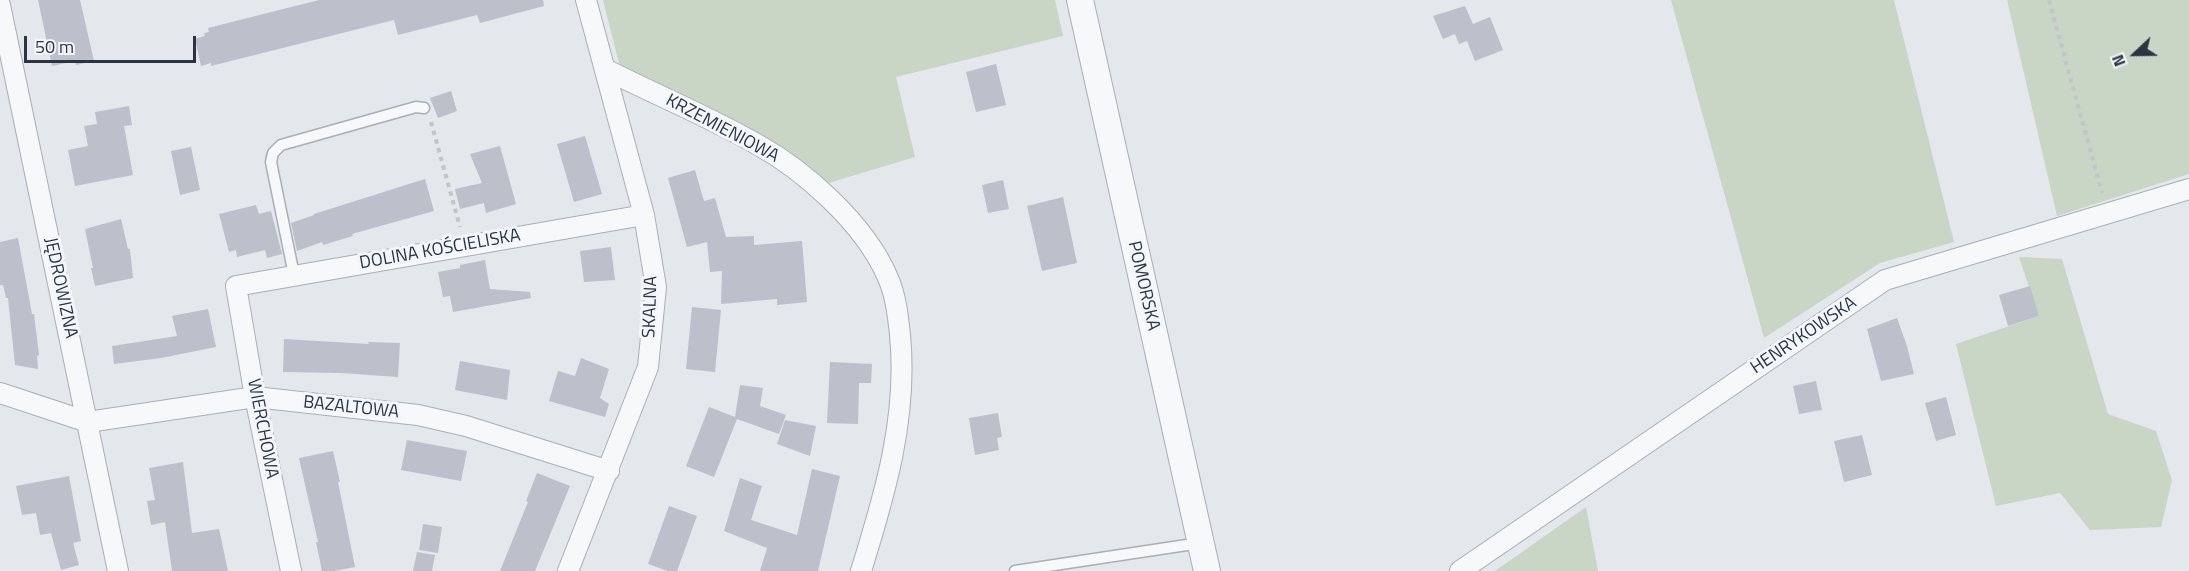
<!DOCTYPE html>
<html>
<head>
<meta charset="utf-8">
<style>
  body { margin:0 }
  #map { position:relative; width:2189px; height:571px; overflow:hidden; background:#e4e7ec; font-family:"Titillium Web",sans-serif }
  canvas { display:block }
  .north { position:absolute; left:2105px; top:24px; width:60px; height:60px; -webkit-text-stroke:4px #f4f6f9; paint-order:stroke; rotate:248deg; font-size:16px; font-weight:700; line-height:24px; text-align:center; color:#2b3445 }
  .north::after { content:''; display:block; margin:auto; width:21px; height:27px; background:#2b3445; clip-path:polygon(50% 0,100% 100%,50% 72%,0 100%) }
  .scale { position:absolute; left:24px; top:36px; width:172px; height:27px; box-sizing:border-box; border:3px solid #2b3445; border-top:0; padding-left:8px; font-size:18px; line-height:21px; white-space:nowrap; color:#2b3445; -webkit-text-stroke:4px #f4f6f9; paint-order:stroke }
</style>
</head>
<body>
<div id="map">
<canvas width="2189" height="571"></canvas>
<div class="north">N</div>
<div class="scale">50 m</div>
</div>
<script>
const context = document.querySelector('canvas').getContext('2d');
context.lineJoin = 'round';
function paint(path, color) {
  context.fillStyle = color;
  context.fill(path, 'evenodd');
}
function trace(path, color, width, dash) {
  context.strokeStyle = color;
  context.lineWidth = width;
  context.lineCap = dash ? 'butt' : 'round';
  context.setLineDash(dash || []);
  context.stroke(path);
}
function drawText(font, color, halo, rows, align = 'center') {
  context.font = font + ' "Titillium Web",sans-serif';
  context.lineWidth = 6;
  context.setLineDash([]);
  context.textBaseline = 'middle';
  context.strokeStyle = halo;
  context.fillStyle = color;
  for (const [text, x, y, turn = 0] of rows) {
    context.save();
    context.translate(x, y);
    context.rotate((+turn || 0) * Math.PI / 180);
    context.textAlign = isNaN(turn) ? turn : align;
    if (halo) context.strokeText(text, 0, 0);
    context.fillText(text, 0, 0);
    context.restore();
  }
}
paint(new Path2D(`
  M603,0H1055L1063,36L896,77L915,157L822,185L621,71Z
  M1671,0H1894L1954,242L1880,263L1764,338Z
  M2007,0H2189V174L2057,216Z
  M2019,257L2062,259L2108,414L2156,431L2172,480L2161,527L2090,530L2060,493L1996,506L1956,344L2039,316Z
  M1586,507L1598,571H1495Z`), '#c9d6c5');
paint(new Path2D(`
  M38,0H80L94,61L76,65L75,61L52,66Z
  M319,0H543L544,6L480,23L477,15L398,35L394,20L211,66V63L201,66L195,39L205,36L204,33L209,32L208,28Z
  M1465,6L1473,24L1490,17L1503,50L1475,61L1467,41L1459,44L1455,34L1443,39L1433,16Z
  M996,64L1006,105L976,112L966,72Z
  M451,91L457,111L438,118L430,98Z
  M129,106L132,125L124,126L133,175L75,186L68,150L88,146L84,126L97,124L95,112Z
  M585,136L602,194L574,202L557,144Z
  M500,146L516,204L486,213L484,203L460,209L455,189L482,183L470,154Z
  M191,147L200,190L180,195L171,151Z
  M695,170L704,201L715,198L726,237L754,236V245L802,241L807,302L777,305V299L721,304L722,271L710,272L707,242L687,247L668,178Z
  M425,179L434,211L352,234L353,236L323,245L322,242L297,251L291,223L314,215V214Z
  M1003,180L1009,209L988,213L982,185Z
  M1063,197L1077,263L1042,271L1027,206Z
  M256,205L259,214L271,211L282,254L267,258L265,250L237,257L236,250L229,252L219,214Z
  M121,219L128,249H130L133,278L95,286L91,268H93L85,229Z
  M18,238L32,314H34L39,355L37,356L38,369L15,365L8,298H6L3,285H0V242Z
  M611,247L615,280L584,282L580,251Z
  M485,260L490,289L530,292L531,298L453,312L450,296L443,297L438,272L460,268V265Z
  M2030,286L2039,316L2008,326L1999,295Z
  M692,307L721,310L715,372L686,369Z
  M208,309L216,347L161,358L114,364L112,346L177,336L172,316Z
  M1897,318L1907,346L1914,374L1881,381L1867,329Z
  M284,339L369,344L368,342L400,343L398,377L341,373L283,372Z
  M581,358L609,369L600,398L609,404L605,417L549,401L558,371L575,376Z
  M460,361L510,370L507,400L455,390Z
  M830,362L872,364L871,383H859L858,424L827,423Z
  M1816,381L1822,410L1799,414L1793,386Z
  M740,385L763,388L760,406L786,415L779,434L737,419L714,477L686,466L709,407L735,417Z
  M1946,397L1956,435L1936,441L1925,403Z
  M998,413L1002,437L997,438L999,450L975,455L969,418Z
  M785,420L816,426L810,456L777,444Z
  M1862,435L1872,475L1844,482L1834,441Z
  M407,440L467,451L461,481L401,470Z
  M333,451L340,482H338L355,567L334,571H322L316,542H318L299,458Z
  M183,462L192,533L219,529L228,571H172L165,522L151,525L147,501L155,500L149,468Z
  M812,469L840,476L818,571H760L767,548L724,531L740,478L762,486L751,520L797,535Z
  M537,473L570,486L535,571H500L528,502L526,501Z
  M69,476L81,541L73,543L79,565L61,570L51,533L40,535L36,513L22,515L16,486Z
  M669,506L697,516L677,571H668L648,564Z
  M423,524L442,527L438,553L419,550Z
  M417,552L435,555L432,571H413Z`), '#bbc0ca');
const service = new Path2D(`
  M294,275L271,162L273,153L281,145L416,107L424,108
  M1015,571L1200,543`);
const minor = new Path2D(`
  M0,5L118,571
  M605,69C656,95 710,117 760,146C785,160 808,178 829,198C853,221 875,247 888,278C896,296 898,316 900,335C908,417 885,494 861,571
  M0,393L88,422L255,397L418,415L466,426L609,471
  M291,571L255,397L236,286L644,215
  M568,571L648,367L656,287L644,215L586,0
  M1460,571L1885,280L2189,189`);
const tertiary = new Path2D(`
  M1080,0L1207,571`);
trace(service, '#a9aeb7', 13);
trace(minor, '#a9aeb7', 22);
trace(tertiary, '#a9aeb7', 28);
trace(new Path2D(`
  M2049,0L2102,193
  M431,122L460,227`), '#c2c5cb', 4, [4.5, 4.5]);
trace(service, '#f7f8fa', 10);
trace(minor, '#f7f8fa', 20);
trace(tertiary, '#f7f8fa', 26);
drawText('18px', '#2b3445', '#f4f6f9', [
  ["KRZEMIENIOWA",722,129,28],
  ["DOLINA KOŚCIELISKA",440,250,-10],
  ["POMORSKA",1143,286,77],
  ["JĘDROWIZNA",60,288,78],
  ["SKALNA",651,307,-88],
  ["HENRYKOWSKA",1804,336,-34],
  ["BAZALTOWA",351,408,6],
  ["WIERCHOWA",262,429,79]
]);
</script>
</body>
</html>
